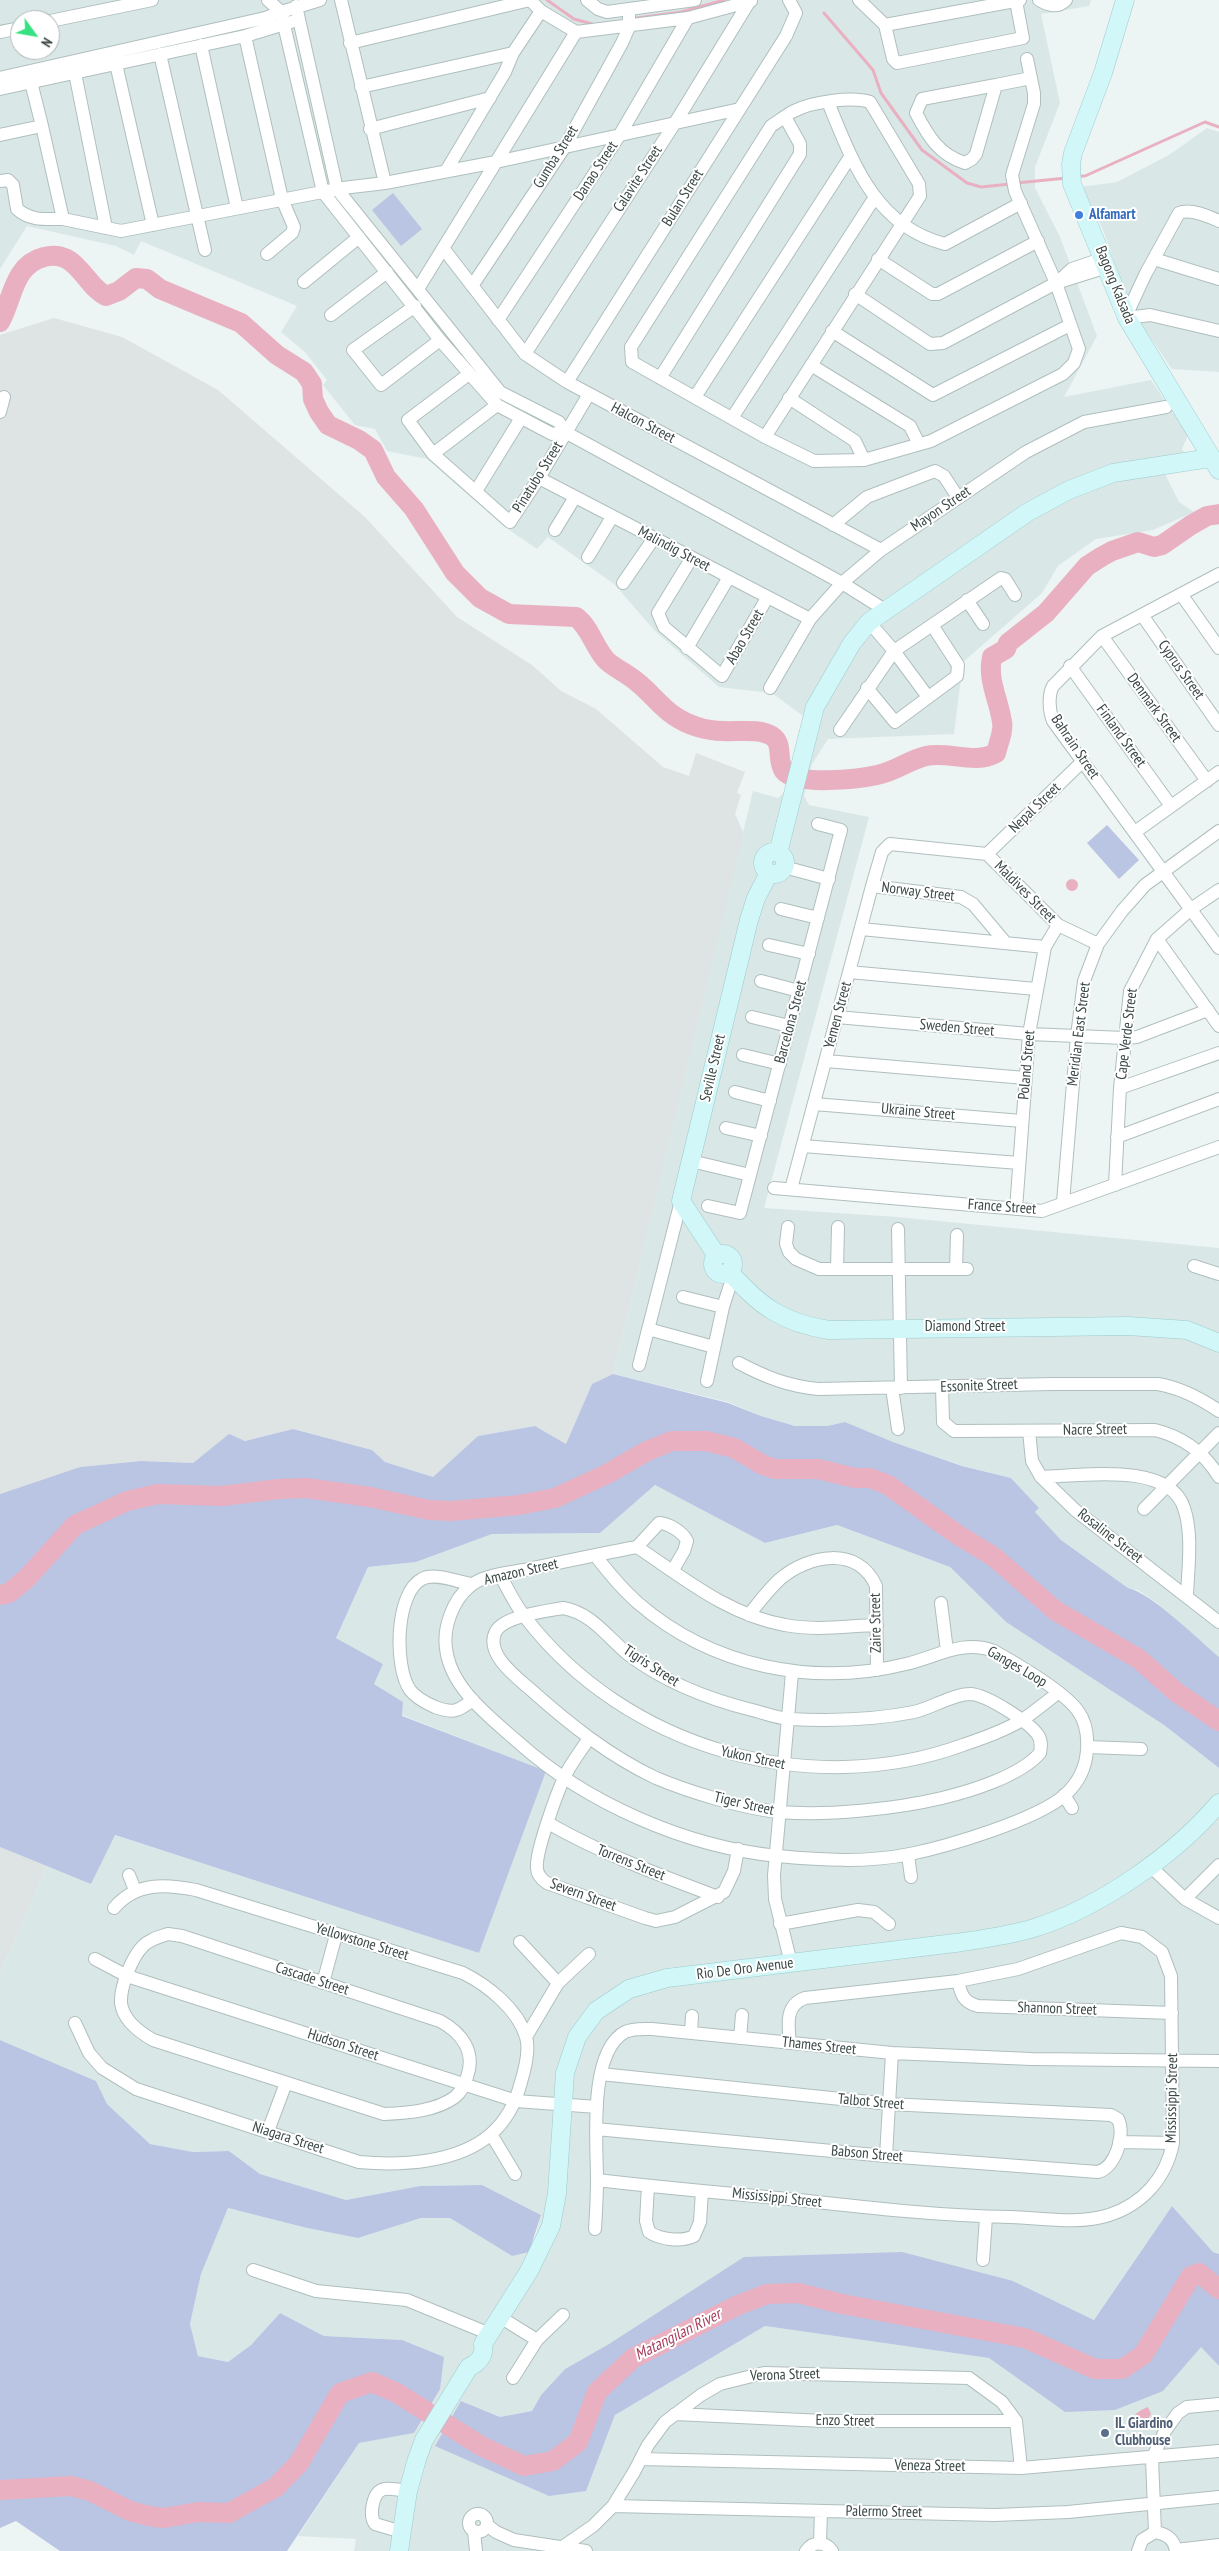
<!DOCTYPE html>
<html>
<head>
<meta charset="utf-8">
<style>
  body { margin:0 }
  #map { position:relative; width:1219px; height:2551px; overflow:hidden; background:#ecf4f4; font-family:"PT Sans Narrow",sans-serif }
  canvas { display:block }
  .north { position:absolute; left:10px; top:10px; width:50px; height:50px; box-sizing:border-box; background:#fff; border:1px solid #b0b6b5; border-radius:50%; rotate:122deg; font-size:14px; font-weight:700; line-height:20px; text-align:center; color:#3a4846 }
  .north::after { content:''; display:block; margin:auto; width:18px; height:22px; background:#36e181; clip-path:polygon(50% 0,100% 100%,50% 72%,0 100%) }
</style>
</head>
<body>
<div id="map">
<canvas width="1219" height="2551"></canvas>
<div class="north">N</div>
</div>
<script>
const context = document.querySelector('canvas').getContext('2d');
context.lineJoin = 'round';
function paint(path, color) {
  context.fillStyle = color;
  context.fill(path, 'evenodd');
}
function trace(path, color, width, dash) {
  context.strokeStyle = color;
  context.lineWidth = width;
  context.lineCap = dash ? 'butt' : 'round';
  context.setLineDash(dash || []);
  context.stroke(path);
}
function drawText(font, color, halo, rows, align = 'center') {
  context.font = font + ' "PT Sans Narrow",sans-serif';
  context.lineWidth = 4;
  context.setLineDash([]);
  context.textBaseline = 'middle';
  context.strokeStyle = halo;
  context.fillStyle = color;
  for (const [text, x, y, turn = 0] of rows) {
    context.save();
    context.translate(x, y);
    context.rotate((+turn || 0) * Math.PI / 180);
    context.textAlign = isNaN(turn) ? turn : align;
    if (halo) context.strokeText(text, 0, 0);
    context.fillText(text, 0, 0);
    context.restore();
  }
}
paint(new Path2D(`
  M0,0H1091L1089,6L1041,14L1060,103L1035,167V188L1060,237L1097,336L1064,397L1151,380L1188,435L1182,449L1193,469L1164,472L1179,502L1194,512L1153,530L1096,539L1058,566L1042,593L963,662L954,734L828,739L812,764L804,796L809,805L869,817L764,1208L897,1217L1219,1248V1657L1156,1602L1138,1590L1128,1588L1061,1540L1035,1512L1039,1508L1011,1478L963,1466L893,1442L845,1422L827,1426H795L761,1416L728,1402L613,1374L753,791L778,798L786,791L803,716L772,693L719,687L655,631L614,584L548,537L537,549L505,527L427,459L387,451L375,429L355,425L323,385L327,380L305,352L281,332L297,306L141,241L134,255L116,246L27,226L0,269ZM20,20H50V50H20Z
  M1207,128L1219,132V372L1172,369L1131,309L1102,227L1081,187L1117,182L1169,155Z
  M655,1485L765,1543L837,1525L950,1567L1006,1622L1164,1725L1219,1768V2254L1213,2252L1172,2206L1094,2320L1013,2281L609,2344L565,2369L541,2395L532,2411L500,2417L461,2401L586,2491L615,2415L765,2326L989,2358L1065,2412L1163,2391L1201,2346L1219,2366V2551H354L356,2539L298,2536L359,2443L414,2433L402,2340L324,2336L280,2313L251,2345L228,2362L198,2356L190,2324L201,2274L228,2208L307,2228L358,2238L421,2218H450L512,2256L535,2240L541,2215L482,2185L420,2186L346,2200L260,2174L229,2151L193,2152L150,2144L107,2104L96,2081L0,2040V1974L47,1866L91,1883L114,1835L479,1953L545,1771L402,1715L403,1702L374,1684L383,1664L336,1638L368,1567L416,1562L492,1534L600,1533Z`), '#dae7e7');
paint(new Path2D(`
  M54,318L122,337L218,390L365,517L457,617L532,665L561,691L596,709L663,767L689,776L696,753L745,772L737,793L741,795L735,814L743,832L742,839L613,1374L592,1384L566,1444L535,1426L478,1436L433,1477L385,1462L372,1450L293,1429L245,1441L229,1435L193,1463L141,1461L80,1467L0,1494V335Z
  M0,1847L47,1866L0,1974Z`), '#dde4e3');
paint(new Path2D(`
  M393,193L422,229L401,246L372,210Z
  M1107,825L1139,860L1119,879L1087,843Z
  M613,1374L728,1403L761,1416L795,1426H827L845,1422L893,1442L962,1466L1011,1478L1039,1508L1035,1512L1061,1540L1128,1588C1150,1592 1199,1640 1219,1657V1768L1164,1725L1006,1622L950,1567L837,1525L765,1543L655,1485L600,1533L492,1534L416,1562L368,1567L336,1638L383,1664L374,1684L403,1702L402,1716L546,1771L479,1953L115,1835L91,1884L0,1847V1494L80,1467L141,1461L193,1463L229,1434L245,1441L293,1429L372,1450L385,1462L433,1477L478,1436L535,1426L566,1444L592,1384Z
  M0,2040L96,2081L107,2104L150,2144L193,2152L229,2151L260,2174L346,2200L420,2186L482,2185L541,2215L529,2252L512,2256L450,2218H421L358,2238L307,2228L228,2208L201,2274L190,2324L198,2356L228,2362L251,2345L280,2313L324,2336L402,2340L444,2357L440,2389L414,2433L359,2443L287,2551H60L16,2521L0,2528Z
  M1172,2206L1213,2252L1219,2254V2366L1201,2347L1163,2391L1115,2410L1065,2412L989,2358L765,2326L615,2415L586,2491L549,2496L435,2446L461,2401L500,2417L532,2411L541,2395L565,2369L609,2344L744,2257L902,2252L1013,2281L1094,2320Z`), '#bac4e3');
paint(new Path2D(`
  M1143,2444L1144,2451L1127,2453V2445Z`), '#dfe3e3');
paint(new Path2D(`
  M1066 885a6 6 0 1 1 12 0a6 6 0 1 1-12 0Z
  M1148,2407L1151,2414L1145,2425L1137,2430L1130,2424C1131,2416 1141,2409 1148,2407Z`), '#e9b0c1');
trace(new Path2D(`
  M547,0L574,19L592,24
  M824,13L873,70L881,93L922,150L967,183L981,187L1010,184
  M637,18L681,12L724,0
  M1078,176H1085L1205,122L1219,127
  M1016,183L1067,178`), '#e9b0c1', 3);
trace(new Path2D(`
  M0,322C13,299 13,265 44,257C51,255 59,255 67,259C83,268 90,288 106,296L119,291L136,278L147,279L160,289L241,323L277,355L304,372L312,384L313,399L319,412L328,425L359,440L373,450L386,477L414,509L455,573L480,598L509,614L576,617C590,627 594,647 606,660C614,668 628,674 637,682C650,692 660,706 673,715C687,725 706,731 723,731C738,732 759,728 772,736C784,744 776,760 784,771C796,786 859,779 877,775C894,772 909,760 926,756C949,751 975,765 996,753C998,744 1004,731 1002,722C999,700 987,680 992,657L1006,649L1008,643L1046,613L1087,566L1101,557L1112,551L1138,542L1154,547L1162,545L1191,525L1207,516L1219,514
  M0,1595L9,1593L27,1578L75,1525L127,1501L158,1494L222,1496L279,1489L306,1488L370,1497L429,1510L451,1511L519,1505L555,1498L607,1474L647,1451L672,1441H706L734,1448L763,1465L775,1469H818L855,1478H870L888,1485L958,1535L994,1557L1056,1611L1139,1659L1176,1692L1219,1721
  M0,2490L71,2486L90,2491L130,2511L149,2516L164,2518L198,2512L229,2513L276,2487L299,2463L340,2393L372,2382L397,2393L481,2446L524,2466L553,2461L578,2442L597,2392L633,2358L736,2306L767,2294L798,2293L842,2304L1025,2338L1095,2369H1122L1143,2355L1191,2276L1199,2273L1219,2289`), '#e9b0c1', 20);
const street = new Path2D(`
  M268,0L281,12L320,0
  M341,0L385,183
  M530,0L541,11L576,32L688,18L751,1
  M587,0L598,9L607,12L695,0
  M859,0L885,25L893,59L897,63L1023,38L1016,1
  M1039,0C1048,5 1057,9 1066,0
  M296,6L337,189L500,392L559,422L565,432L842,583L885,610
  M50,21L152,0
  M885,25L1020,0
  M0,32L20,28
  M245,36L282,199L294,227L292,233L267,254
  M350,43L530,0
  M201,45L237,208
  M513,53L541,11
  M160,54L205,250
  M116,64L153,225
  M75,73L106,228
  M0,78L265,18L281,12L323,192L440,340L497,405L552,434L565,432
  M31,82L42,126
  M996,85L976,154L972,159L965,163C939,155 928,136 916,113L922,99Z
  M996,85L1031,78
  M361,87L513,53L505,72L446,171
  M0,89L245,36L291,22
  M828,102C853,163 875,226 945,244L1021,203
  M370,129L490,98
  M0,135L42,126L63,219C46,219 30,221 17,209L13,185L8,180L0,181
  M63,219L121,231L343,188L385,183L496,162L740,109
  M443,248L525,354L567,382L881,550
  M878,259L932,294H938L1038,241
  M1154,259L1219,279
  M1060,280L1072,269L1104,258
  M304,282L359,237
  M472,286L564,148L622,43L629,27V10
  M418,289L576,32
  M855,294L930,344L943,343L1056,283L1107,267
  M415,306L353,350L381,385L440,340
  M331,315L387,272
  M1126,316L1146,273L1179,213C1190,208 1208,216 1219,221
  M1127,318L1150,315L1219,331
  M498,320L619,136L688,18
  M832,331L933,395L1070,325
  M525,354L675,123L749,2
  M811,365L910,426L919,444
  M469,374L408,420L433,454L510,522L539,478L589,394
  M660,378L800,154V144L785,117
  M567,382L786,36L796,13L789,0
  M695,397L850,157
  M789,398L855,441L864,460
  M0,412L4,397
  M732,418L875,197
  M765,437L920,196L919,184L870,102C852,96 811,102 794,111C786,115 779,121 771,126L631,347L632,362L765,437L814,461L864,460L931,441L1063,374L1074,363L1079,349L1056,283L1015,191L1012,175L1034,104V93L1027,59
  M433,454L497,405
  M539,478L810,619
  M476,491L521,418
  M833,525L867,497L935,471L944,476L957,496
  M555,530L575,497
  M588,557L612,517
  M691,559L658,613L664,627L722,676L767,598
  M1219,574L1102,636L1053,686C1048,695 1049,711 1053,721L1219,948
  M623,583L654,538
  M1181,594L1219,648
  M967,600L983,624
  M1142,615L1219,725
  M869,622L894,651L928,697
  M1102,636L1207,781
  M687,648L729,577
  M1070,666L1171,806
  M770,688L810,619L842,583L881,550L1026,452L1084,422L1166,407
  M867,688L895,722L957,676L958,665L932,625
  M840,730L894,651L1001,578L1005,579L1015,595
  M1135,832L1219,772
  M987,854L1083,761
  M784,867L829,879
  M872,886L961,897L973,904L1005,942
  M781,909L818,918
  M861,929L1045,947
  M1157,939L1219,1026
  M769,945L809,954
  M849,972L1036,989
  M761,981L799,991
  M752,1017L789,1026
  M837,1017L1029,1034L1124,1038L1137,1037L1208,1010
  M743,1055L780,1064
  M826,1061L1025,1078
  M1120,1088L1219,1053
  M735,1092L770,1101
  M814,1104L1022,1121
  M726,1128L761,1136
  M1117,1137L1219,1099
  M803,1146L1019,1163
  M691,1161L750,1175
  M1115,1185L1120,1088L1130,991L1157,939L1191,909L1219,890
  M774,1188L1042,1211L1219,1147
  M791,1189L872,886L882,852L890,844L987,854L1058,925L1098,944
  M1063,1202L1077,1036L1084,981L1098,944L1122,911L1145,885L1219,831
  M708,1206L740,1213L841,830L818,824
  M1016,1209L1029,1034L1045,947L1058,925
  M788,1227L786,1244L789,1252L796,1259L819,1269H967
  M898,1229L901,1388
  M1194,1266L1219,1274
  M837,1269L838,1227
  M956,1269L957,1235
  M683,1297L723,1307
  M648,1329L714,1347
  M739,1363C765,1377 788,1386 818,1389L1053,1384H1158C1181,1388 1200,1398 1219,1411
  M639,1365L681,1201
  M707,1381L723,1307L733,1276
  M942,1387L943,1422L954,1431L1155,1430C1183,1437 1204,1452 1219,1477
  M892,1388L898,1429
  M1029,1431L1032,1461L1041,1477L1075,1510L1219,1622
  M1041,1477C1081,1476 1169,1461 1184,1508C1193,1534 1188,1569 1187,1596
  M1144,1509L1219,1433
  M637,1547L659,1523C668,1523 683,1532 687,1541L684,1551L673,1570
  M595,1555C608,1572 622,1589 638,1603C712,1667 813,1687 906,1664C936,1657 963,1639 994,1651C1017,1664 1064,1691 1078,1711C1086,1722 1088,1736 1087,1750C1086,1767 1078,1783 1065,1795C1036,1820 949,1846 910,1854C867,1863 820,1860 778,1856C686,1847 586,1803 518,1742C490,1717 450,1688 446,1648C443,1627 453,1600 470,1586C483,1575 507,1573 524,1570C562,1562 599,1554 637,1547C684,1578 728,1615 785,1625C815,1631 847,1626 877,1625
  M500,1575C508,1589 515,1605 525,1617C625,1748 809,1801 963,1745C983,1738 1004,1731 1022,1720C1034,1712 1046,1702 1058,1693
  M471,1584C458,1582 434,1572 422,1579C395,1593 394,1667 410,1690C416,1698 426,1703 435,1707C454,1714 458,1711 473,1700
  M941,1603L947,1651
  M563,1608C592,1613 607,1637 629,1655C666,1683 708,1699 752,1710C764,1713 777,1718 789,1719C829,1721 874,1720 914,1712C932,1708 952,1694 971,1694C987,1695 1029,1722 1038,1735C1042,1741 1041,1747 1040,1753C1020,1776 971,1791 942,1798C896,1809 827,1816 780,1812C745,1809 689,1792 656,1778C609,1756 568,1723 530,1689C516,1677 484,1653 496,1631C505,1616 546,1611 563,1608Z
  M749,1615C759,1602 768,1590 780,1579C808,1555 858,1545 876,1586L877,1670
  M589,1738C581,1751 570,1764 564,1778C557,1793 535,1853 537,1868C537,1875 541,1879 547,1883L645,1918L656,1921L675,1917L724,1892L734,1871L738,1849
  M1088,1747L1141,1749
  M1064,1795L1072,1808
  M548,1823C602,1854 659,1875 718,1897
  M908,1855L911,1877
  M1150,1866L1185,1899L1219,1918
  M129,1875L135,1890
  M1185,1899L1219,1865
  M780,1924L858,1910L874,1912L889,1924
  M168,1934L182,1936L440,2021C462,2033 476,2052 467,2077C465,2084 461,2092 455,2097C436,2111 408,2113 384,2114L153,2040C139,2032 123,2020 121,2003C120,1987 132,1957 143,1946C150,1939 159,1937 168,1934Z
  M520,1942L558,1983
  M95,1959L127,1976L516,2101L597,2107
  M791,1963L775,1899L774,1875L792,1673
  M958,1981C961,1994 963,2002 978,2006L1172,2013
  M323,1983L336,1935
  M75,2023L89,2053L102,2068L136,2089L359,2162C401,2166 458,2163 491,2134C507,2120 516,2102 521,2082C525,2069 530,2050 526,2037C518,2009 487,1985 463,1973L196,1890C165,1884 136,1882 114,1908
  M691,2033L692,2016
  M526,2037L558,1983L589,1954
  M740,2038L742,2015
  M596,2129L886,2156L1098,2172C1115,2168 1126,2135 1118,2119L1111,2115L889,2104L601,2074
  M268,2131L286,2083
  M491,2134L515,2174
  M1119,2142L1173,2143
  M886,2156L892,2053
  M597,2180C665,2188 732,2194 800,2200C870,2208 941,2216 1011,2217C1042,2218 1079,2225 1109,2215C1143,2204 1166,2178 1173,2143L1171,1976L1162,1952L1142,1937L1121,1933L1018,1969L958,1981L805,1998C785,2005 788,2025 790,2043
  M648,2186L646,2221L649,2232C661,2240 682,2242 694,2236L700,2222L702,2191
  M595,2229C596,2213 597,2196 597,2180C597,2143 588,2052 625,2032C633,2028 643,2029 652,2029L892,2053L1031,2059L1219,2061
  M983,2260L986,2217
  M253,2270L316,2291L407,2300L490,2334
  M500,2317L537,2340
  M513,2378L537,2340L563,2315
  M675,2414L824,2421H1016
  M641,2459L1021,2468L1219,2451
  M613,2506L995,2515L1068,2512L1219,2497
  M469 2523a9 9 0 1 1 18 0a9 9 0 1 1-18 0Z
  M487,2525L496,2532L514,2540L586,2551
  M474,2531L476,2551
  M402,2532L375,2524C369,2516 372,2492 384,2489C391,2488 401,2490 408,2491
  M1155,2532L1152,2459L1165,2431L1178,2413L1187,2407L1219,2404
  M820,2543L821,2511
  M564,2546L593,2526L613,2506L634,2472L648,2445L665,2422L701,2395L720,2384L764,2373L969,2378L1002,2402L1016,2421L1021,2468
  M1176,2550L1219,2545
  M806,2551C813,2541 825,2541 832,2551
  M1138,2551L1142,2540L1155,2532C1167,2534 1174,2539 1176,2551`);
const secondary = new Path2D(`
  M1125,0L1103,73L1073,153L1071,164L1072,184L1127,318L1219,470
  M763 863a11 11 0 1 1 22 0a11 11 0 1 1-22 0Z
  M778,853L815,707L852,643L869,622L1028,512L1069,490L1113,473L1210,458
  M713 1264a10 10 0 1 1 20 0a10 10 0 1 1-20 0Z
  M717,1256L681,1201L749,920L756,898L769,873
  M729,1271C759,1306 783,1323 829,1330L1128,1326L1187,1330L1219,1343
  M399,2551L408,2491L417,2459L424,2440L469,2367C479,2363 485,2355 483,2344L529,2271L551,2226L557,2193L565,2073L577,2037L596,2011L629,1989L667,1978L955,1943C982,1939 1008,1936 1034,1928C1099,1908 1175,1855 1219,1803`);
trace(street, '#afbfbe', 14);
trace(secondary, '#9fcacb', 19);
trace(street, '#fff', 12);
trace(secondary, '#d1f7f9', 18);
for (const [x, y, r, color] of [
  [1079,215,5,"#3f7fe0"],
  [1105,2433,5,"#5c6f8a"]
]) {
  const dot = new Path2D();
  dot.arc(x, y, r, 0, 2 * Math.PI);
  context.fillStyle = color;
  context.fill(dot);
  trace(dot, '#fff', 2);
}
drawText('15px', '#3a4846', '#fff', [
  ["Gumba Street",556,157,-58],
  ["Danao Street",596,171,-57],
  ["Calavite Street",638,179,-57],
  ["Bulan Street",683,198,-58],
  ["Bagong Kalsada",1115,285,68],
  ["Halcon Street",643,423,28],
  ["Pinatubo Street",538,477,-58],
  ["Mayon Street",941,509,-34],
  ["Malindig Street",674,549,28],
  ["Abao Street",745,637,-60],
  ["Cyprus Street",1181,670,55],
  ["Denmark Street",1154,708,54],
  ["Finland Street",1121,736,54],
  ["Bahrain Street",1075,747,56],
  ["Nepal Street",1035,808,-44],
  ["Norway Street",918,892,7],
  ["Maldives Street",1025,892,45],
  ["Yemen Street",838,1015,-75],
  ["Barcelona Street",791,1022,-75],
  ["Sweden Street",957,1028,5],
  ["Meridian East Street",1079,1034,-83],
  ["Cape Verde Street",1127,1034,-83],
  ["Poland Street",1027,1065,-85],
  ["Seville Street",713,1068,-77],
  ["Ukraine Street",918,1112,5],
  ["France Street",1002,1207,4],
  ["Diamond Street",965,1327],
  ["Essonite Street",979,1386,-2],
  ["Nacre Street",1095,1430,-1],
  ["Rosaline Street",1110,1536,38],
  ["Amazon Street",521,1572,-13],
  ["Zaire Street",876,1623,-91],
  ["Tigris Street",651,1666,33],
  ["Ganges Loop",1017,1667,30],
  ["Yukon Street",753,1758,12],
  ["Tiger Street",744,1804,13],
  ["Torrens Street",631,1863,22],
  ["Severn Street",583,1895,20],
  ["Yellowstone Street",362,1942,17],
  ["Rio De Oro Avenue",745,1969,-7],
  ["Cascade Street",312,1979,18],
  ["Shannon Street",1057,2009,2],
  ["Hudson Street",343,2045,18],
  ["Thames Street",819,2046,6],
  ["Mississippi Street",1172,2098,-89],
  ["Talbot Street",871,2102,5],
  ["Niagara Street",288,2138,18],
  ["Babson Street",867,2154,5],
  ["Mississippi Street",777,2198,6],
  ["Verona Street",785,2375,-2],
  ["Enzo Street",845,2421,1],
  ["Veneza Street",930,2466,1],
  ["Palermo Street",884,2512,1]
]);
drawText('bold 15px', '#366cbe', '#fff', [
  ["Alfamart",1089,215]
], 'left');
drawText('bold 15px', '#4e5e75', '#fff', [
  ["IL Giardino",1115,2424],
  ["Clubhouse",1115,2441]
], 'left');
drawText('italic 16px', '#a83f5d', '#fff', [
  ["Matangilan River",678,2335,-27]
]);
</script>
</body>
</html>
